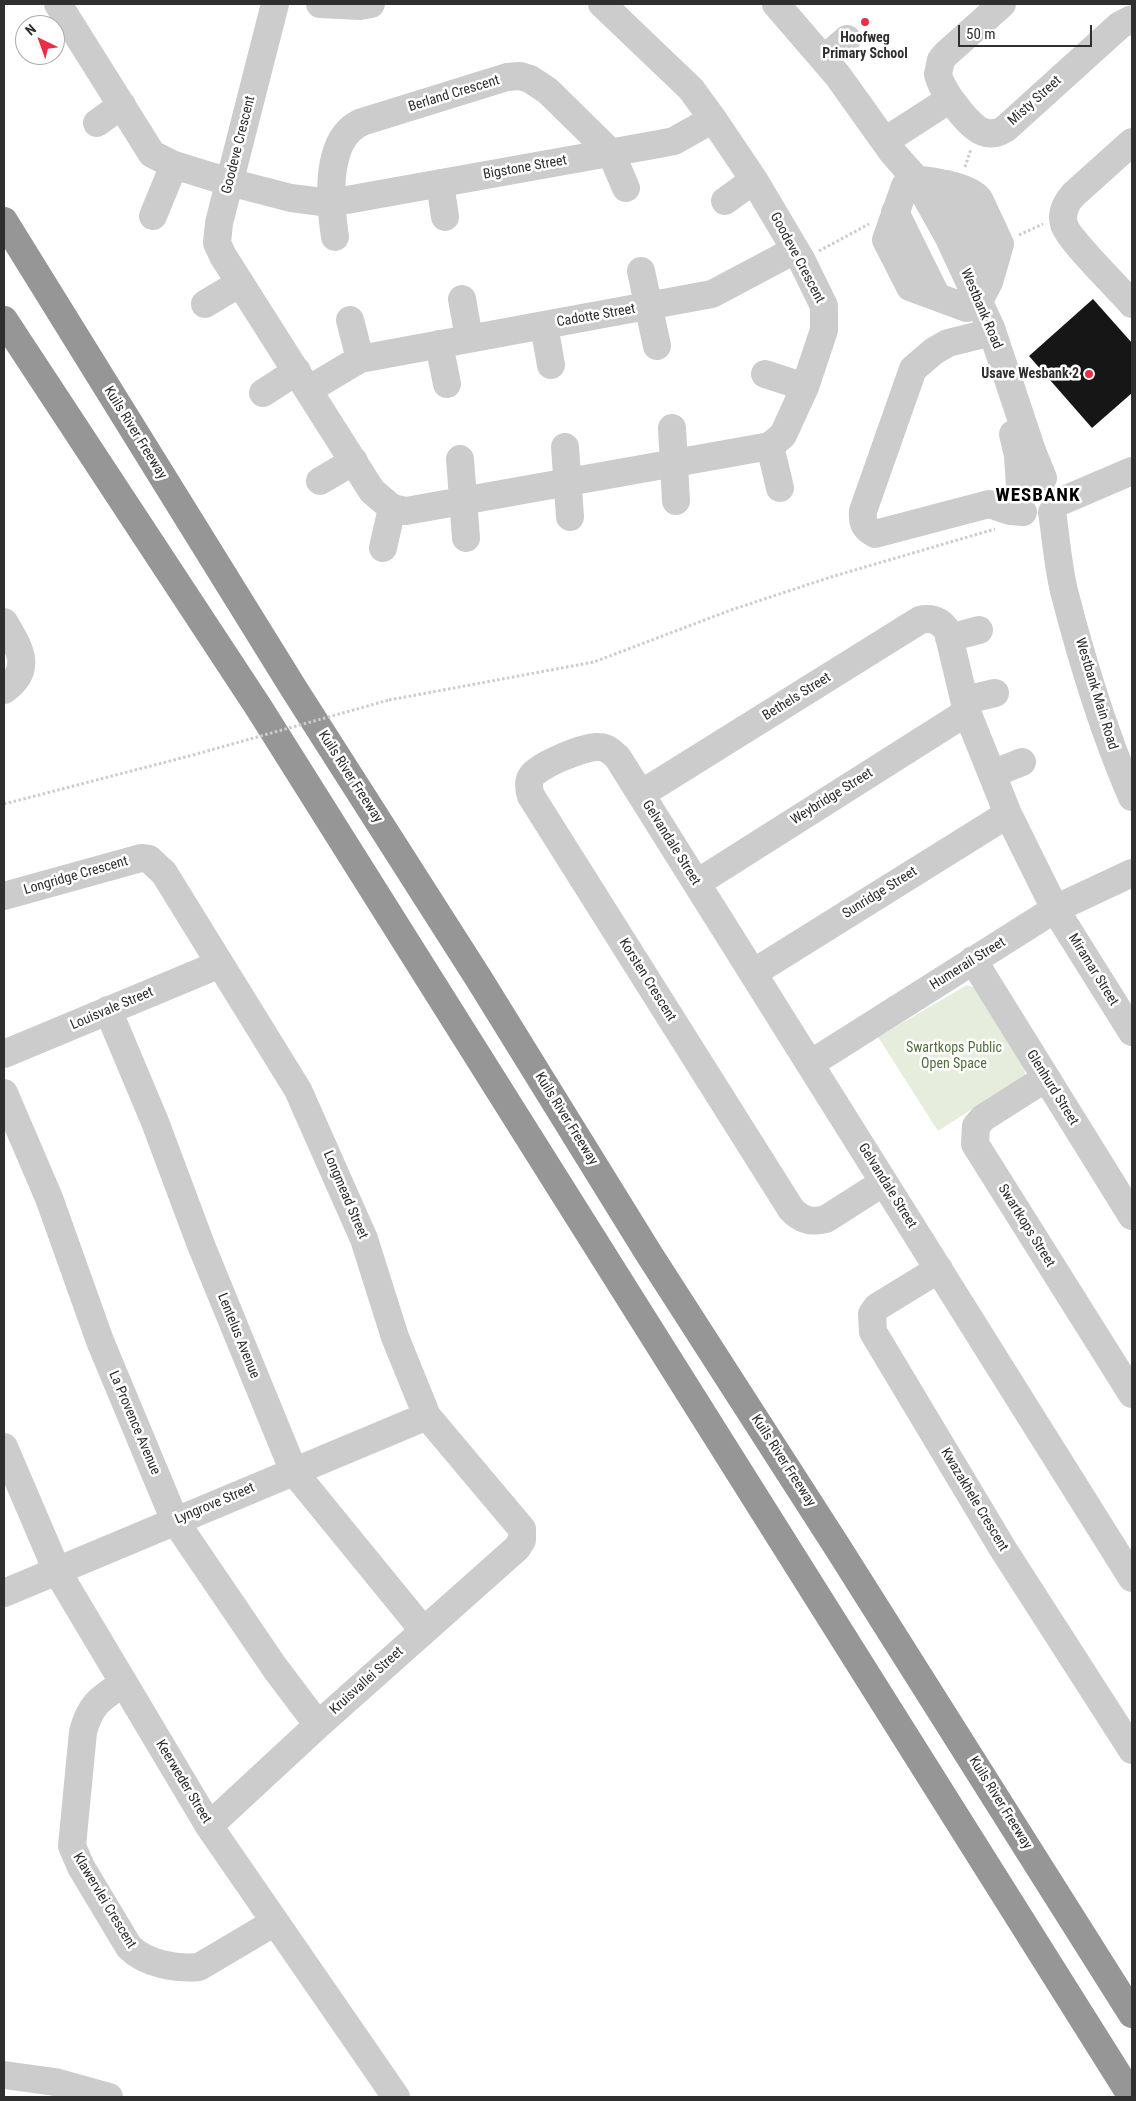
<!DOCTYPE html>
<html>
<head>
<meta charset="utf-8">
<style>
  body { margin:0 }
  #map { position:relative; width:1136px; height:2101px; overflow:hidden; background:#fff; font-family:"Roboto Condensed",sans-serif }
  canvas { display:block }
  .frame { position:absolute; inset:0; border:5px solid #2f2f2f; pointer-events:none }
  .north { position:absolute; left:15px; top:15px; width:50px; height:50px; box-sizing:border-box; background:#fff; border:1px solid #acacac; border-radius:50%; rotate:318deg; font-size:14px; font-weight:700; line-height:20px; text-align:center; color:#2f2f2f }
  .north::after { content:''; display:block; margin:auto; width:18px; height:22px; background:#e82f45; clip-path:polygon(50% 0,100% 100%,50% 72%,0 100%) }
  .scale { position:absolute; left:958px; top:25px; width:134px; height:22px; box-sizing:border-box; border:2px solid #2f2f2f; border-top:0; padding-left:6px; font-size:15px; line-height:18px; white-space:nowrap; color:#2f2f2f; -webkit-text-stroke:4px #fff; paint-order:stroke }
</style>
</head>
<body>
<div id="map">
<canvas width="1136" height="2101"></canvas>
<div class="frame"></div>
<div class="north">N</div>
<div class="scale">50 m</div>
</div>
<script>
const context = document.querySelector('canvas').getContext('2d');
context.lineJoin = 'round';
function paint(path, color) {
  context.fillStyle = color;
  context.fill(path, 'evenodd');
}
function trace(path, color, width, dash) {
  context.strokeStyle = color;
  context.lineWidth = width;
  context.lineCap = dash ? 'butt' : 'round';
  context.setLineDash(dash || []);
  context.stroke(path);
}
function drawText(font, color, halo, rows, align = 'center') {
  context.font = font + ' "Roboto Condensed",sans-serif';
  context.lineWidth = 5;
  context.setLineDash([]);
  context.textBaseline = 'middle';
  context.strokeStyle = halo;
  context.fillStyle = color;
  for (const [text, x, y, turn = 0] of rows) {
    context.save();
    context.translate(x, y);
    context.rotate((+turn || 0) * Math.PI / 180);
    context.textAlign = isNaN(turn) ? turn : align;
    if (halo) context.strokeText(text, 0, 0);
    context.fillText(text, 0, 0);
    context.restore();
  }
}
paint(new Path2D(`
  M967,985L976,988L1024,1064L1025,1075L938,1131L878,1037Z`), '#e6eddd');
paint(new Path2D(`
  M1093,299L1132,343V393L1092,428L1029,356Z`), '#161616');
trace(new Path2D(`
  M965,167L971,149
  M1019,235L1043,224
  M819,251L869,224
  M389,700L594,662L731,610L831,577L995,529
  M4,804L193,755`), '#ccc', 3, [2.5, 2.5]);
trace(new Path2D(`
  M58,4L152,154L174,165L229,182L291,198L330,203L659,144L674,141L713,119
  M275,4L219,223L217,243L223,256L372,491L392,508L406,511L770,446L783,435L805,387L824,330V306L802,261L754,180L713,119L691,89L602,4
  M320,4L360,6L371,4
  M776,4L838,76L893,153L916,179L949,238L991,328L1032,451L1043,478
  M1002,4L946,54L941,60L938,74C941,90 966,122 979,130C988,135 997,134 1005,129L1120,25L1132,19
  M824,59L847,39
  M97,123L122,105
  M885,141L950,99
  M1132,142L1073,195C1065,204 1061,213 1064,224C1067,238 1119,289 1132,304
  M916,179C933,182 967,185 979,199L1000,244L989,282L979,301
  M440,183L445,217
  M947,184L992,272
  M905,186L886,240L910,287L967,308
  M725,201L754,180
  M895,212L937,297
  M153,216L174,165
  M335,237C330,204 324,138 362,122L507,77L520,76L530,79L548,91L611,153L626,188
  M641,271L657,346
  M462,299L469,338
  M205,304L240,283
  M350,320L360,359
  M544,325L551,365
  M980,335L948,343L934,351L913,369L863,511C862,522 864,528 875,534L989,504L1010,511L1023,512
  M439,344L447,384
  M765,374L805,387
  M308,390L360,359L712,294L795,250
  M263,393L297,371
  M672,428L676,501
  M1013,434L1018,455L1020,487
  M770,446L780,488
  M565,447L570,517
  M460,459L466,538
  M320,481L354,461
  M1057,503L1132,471
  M1052,512C1056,538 1058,566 1064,591C1082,661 1103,731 1132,797
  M383,548L392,508
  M4,622C19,647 34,669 4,690
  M949,638L979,630
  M965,700L995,693
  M992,774L1022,762
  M641,794L920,620C933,617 941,621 948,632L967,712L1008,814L1055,909L1132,1032
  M697,883L967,712
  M4,896L141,858L149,859L164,873L298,1090L364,1239L395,1337L427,1416L522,1529V1540L517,1548L318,1725L209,1826
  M973,960L1132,1216
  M753,973L1008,814
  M108,1010L155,1122L201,1245L294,1472L423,1630
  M4,1054L220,964
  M810,1064L1055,909L1132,873
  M1046,1078L983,1118L976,1126L975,1144L1132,1394
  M4,1093L49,1198L100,1341L175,1521L275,1668L318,1725
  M884,1182L826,1219C811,1223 801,1220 791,1209L531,796C529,790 528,783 531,777C536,766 585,746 598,747C607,747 612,752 618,758L1132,1578
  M939,1269L877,1307L872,1314L873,1332L1003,1549L1132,1750
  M4,1447L57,1571L209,1826L396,2097
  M4,1593L427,1416
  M124,1683C101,1698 90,1704 83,1732L72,1846L81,1867L129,1947C146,1964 176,1969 199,1967L275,1922
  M4,2075L55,2082L109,2097`), '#ccc', 28);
trace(new Path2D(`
  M4,221L294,689L479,979L649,1254L838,1548L1132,2014
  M4,320L259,708L1132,2097`), '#969696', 28);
trace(new Path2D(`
  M193,755L389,700`), '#ccc', 3, [2.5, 2.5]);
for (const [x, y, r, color] of [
  [865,22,5,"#e82f45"],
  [1089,374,5,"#e82f45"]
]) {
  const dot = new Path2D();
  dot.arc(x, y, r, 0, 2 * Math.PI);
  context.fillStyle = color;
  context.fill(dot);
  trace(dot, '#fff', 2);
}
drawText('bold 14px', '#2f2f2f', '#fff', [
  ["Hoofweg",865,38],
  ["Primary School",865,54],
  ["Usave Wesbank 2",1079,374,"right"]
]);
drawText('14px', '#2f2f2f', '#fff', [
  ["Berland Crescent",454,94,-17],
  ["Misty Street",1035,101,-42],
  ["Goodeve Crescent",239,145,-76],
  ["Bigstone Street",525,168,-10],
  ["Goodeve Crescent",797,258,62],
  ["Westbank Road",981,309,67],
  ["Cadotte Street",596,316,-10],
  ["Kuils River Freeway",135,433,58],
  ["Westbank Main Road",1096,694,73],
  ["Bethels Street",797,697,-32],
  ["Kuils River Freeway",350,777,57],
  ["Weybridge Street",832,797,-32],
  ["Gelvandale Street",671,843,58],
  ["Longridge Crescent",76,876,-16],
  ["Sunridge Street",880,893,-32],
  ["Humerail Street",968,964,-32],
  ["Miramar Street",1093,970,58],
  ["Korsten Crescent",647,980,58],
  ["Louisvale Street",112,1009,-23],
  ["Glenhurd Street",1052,1088,58],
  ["Kuils River Freeway",566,1119,58],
  ["Gelvandale Street",887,1186,58],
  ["Longmead Street",345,1195,67],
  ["Swartkops Street",1026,1226,58],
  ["Lentelus Avenue",238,1336,68],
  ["La Provence Avenue",134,1423,67],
  ["Kuils River Freeway",783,1461,57],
  ["Kwazakhele Crescent",974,1500,59],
  ["Lyngrove Street",215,1504,-23],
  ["Kruisvallei Street",367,1681,-42],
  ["Keerweder Street",183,1782,59],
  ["Kuils River Freeway",1000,1803,58],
  ["Klawervlei Crescent",104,1901,59]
]);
drawText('14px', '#546c3b', '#fff', [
  ["Swartkops Public",954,1048],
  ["Open Space",954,1064]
]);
context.letterSpacing = '1px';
drawText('bold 19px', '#000', '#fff', [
  ["WESBANK",1038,496]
]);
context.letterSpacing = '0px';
</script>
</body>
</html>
